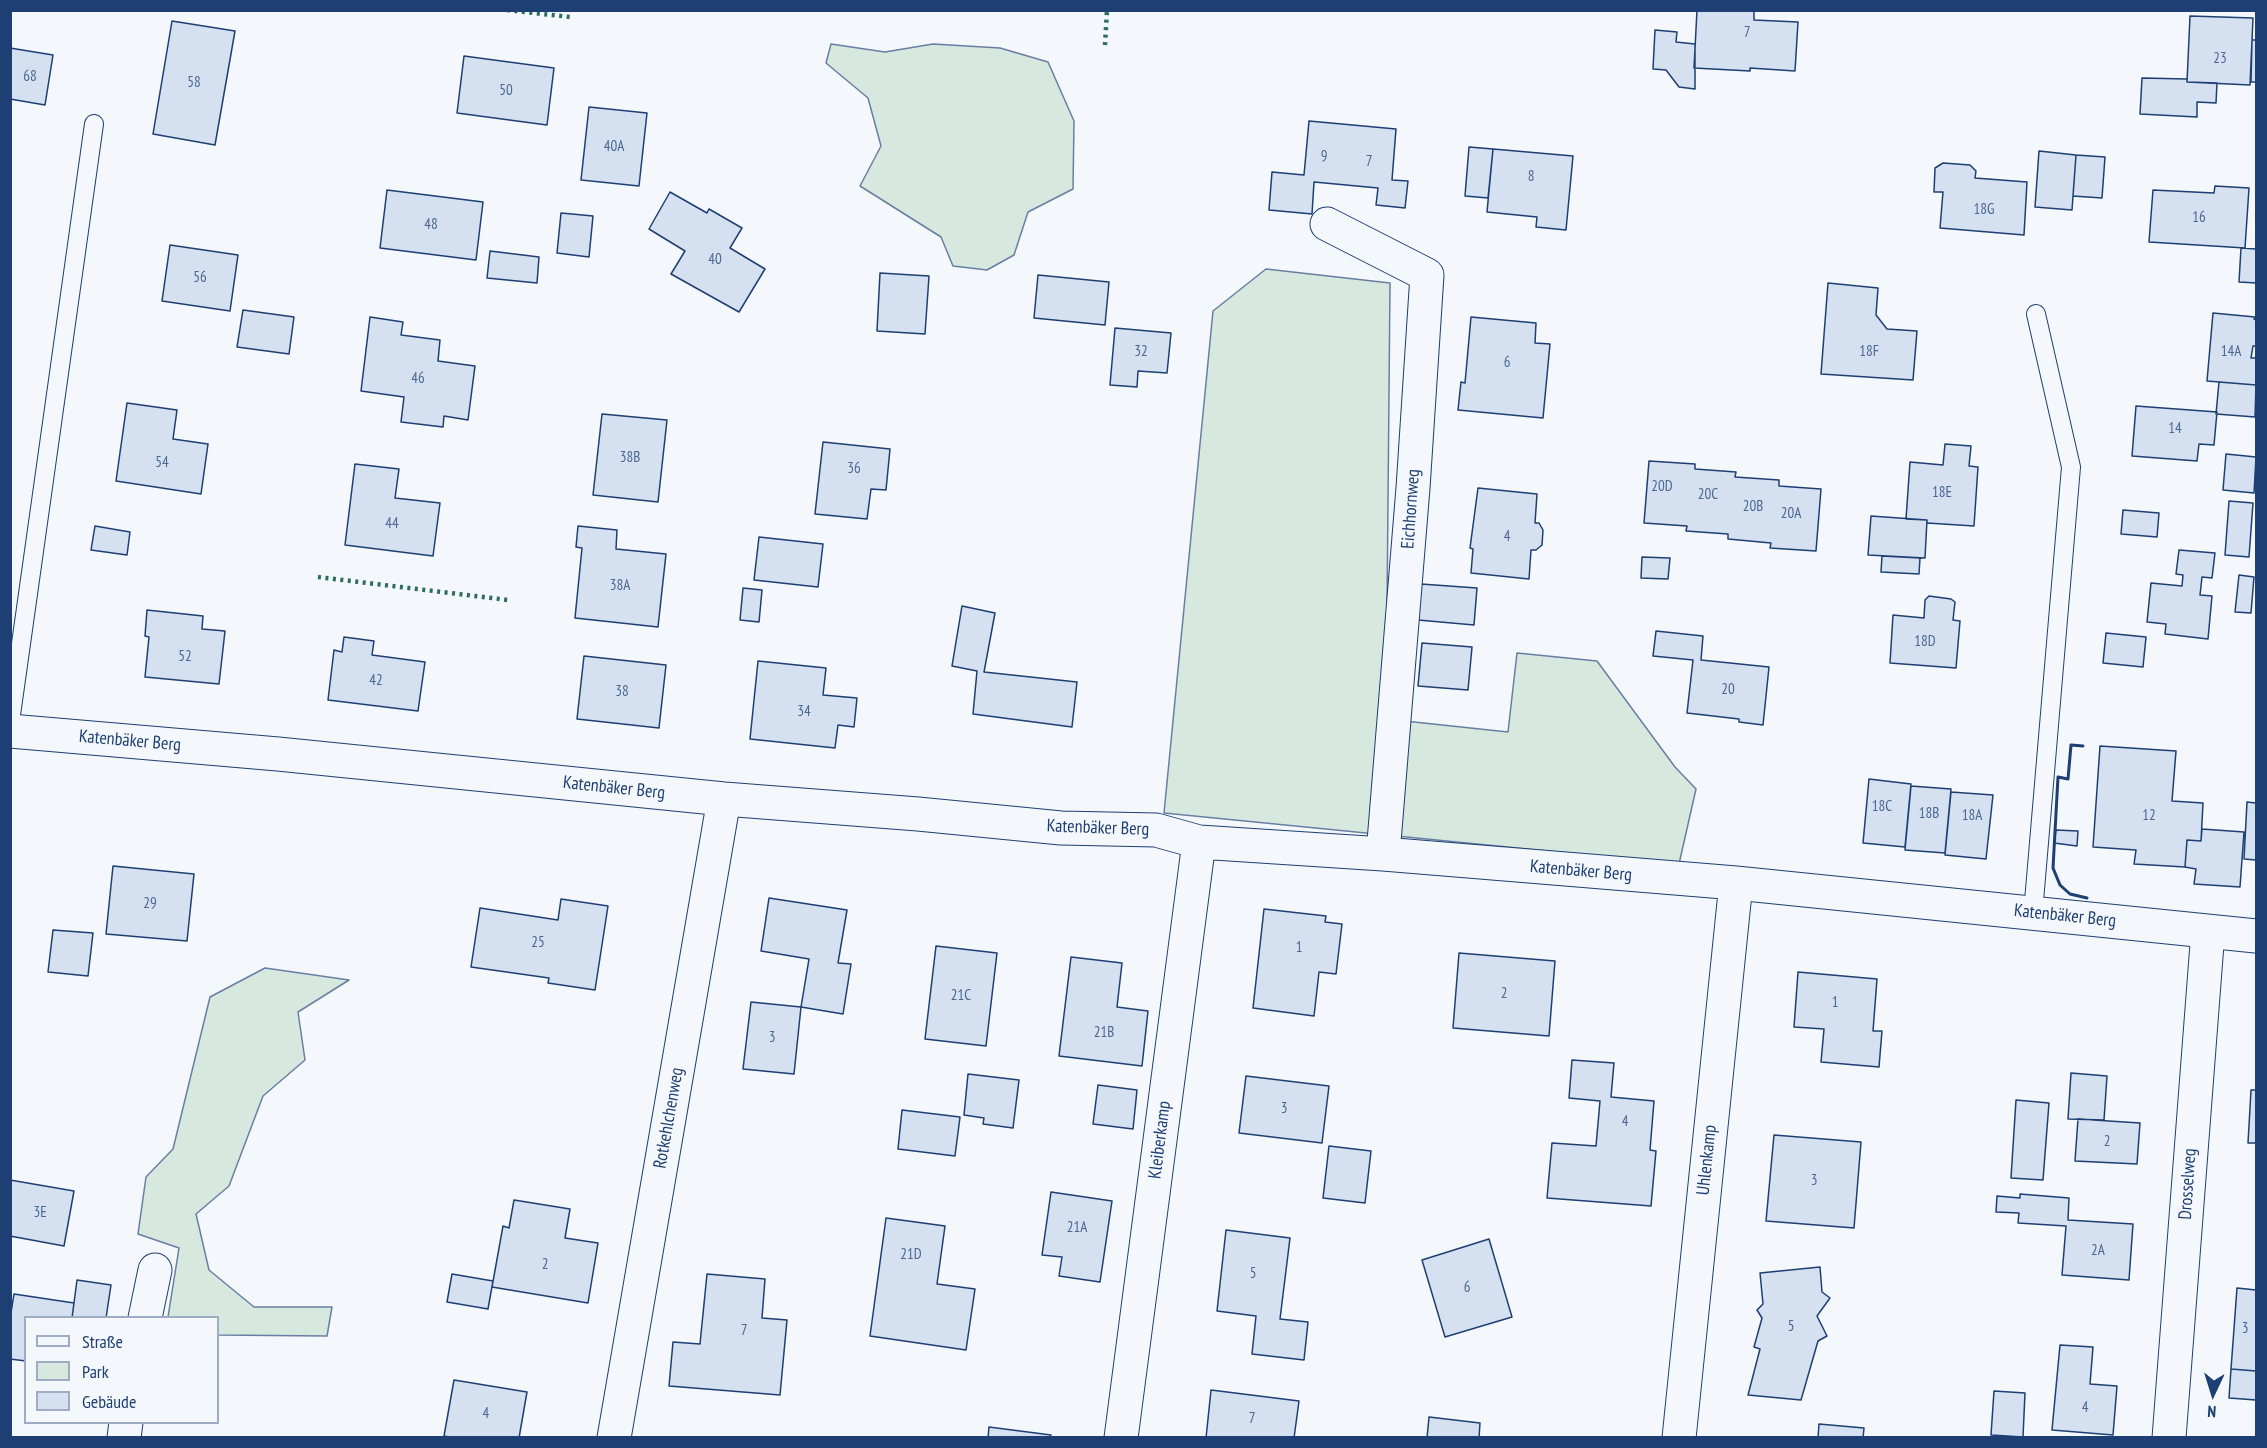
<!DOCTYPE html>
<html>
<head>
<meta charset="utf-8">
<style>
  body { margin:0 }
  #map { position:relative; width:2267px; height:1448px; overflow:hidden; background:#f4f7fb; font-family:"PT Sans Narrow",sans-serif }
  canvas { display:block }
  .frame { position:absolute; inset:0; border:12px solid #1d3f73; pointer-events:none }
  .legend { position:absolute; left:24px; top:1316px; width:195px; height:108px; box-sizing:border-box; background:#f4f7fb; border:2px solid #9eadc5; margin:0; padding:8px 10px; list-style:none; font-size:18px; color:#1d3f73 }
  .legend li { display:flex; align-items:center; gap:12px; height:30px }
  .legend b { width:30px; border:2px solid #9eadc5 }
  .north { position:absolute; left:2183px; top:1364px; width:60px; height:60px; -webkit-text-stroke:4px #f4f7fb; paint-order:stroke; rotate:184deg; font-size:16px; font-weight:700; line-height:24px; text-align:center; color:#1d3f73 }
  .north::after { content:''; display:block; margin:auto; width:21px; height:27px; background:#1d3f73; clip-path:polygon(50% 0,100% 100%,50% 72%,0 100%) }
</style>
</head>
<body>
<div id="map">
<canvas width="2267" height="1448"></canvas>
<div class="frame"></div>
<ul class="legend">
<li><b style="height:8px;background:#f4f7fb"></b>Straße</li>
<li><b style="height:16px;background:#d7e8df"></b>Park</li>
<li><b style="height:16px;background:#d5e0f0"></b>Gebäude</li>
</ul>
<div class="north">N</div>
</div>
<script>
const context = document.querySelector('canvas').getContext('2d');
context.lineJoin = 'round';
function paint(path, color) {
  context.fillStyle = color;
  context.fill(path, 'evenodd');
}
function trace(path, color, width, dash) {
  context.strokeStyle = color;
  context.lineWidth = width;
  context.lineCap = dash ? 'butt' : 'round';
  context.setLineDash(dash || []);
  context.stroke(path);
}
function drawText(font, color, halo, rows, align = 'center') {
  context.font = font + ' "PT Sans Narrow",sans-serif';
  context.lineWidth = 4.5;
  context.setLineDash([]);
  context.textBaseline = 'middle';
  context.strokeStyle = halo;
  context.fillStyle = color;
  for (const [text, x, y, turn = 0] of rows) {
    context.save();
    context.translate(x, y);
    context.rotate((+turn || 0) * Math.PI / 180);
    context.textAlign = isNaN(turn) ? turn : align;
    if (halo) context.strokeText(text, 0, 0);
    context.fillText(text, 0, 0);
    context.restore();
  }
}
const green = new Path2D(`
  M831,44L885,52L933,44L1000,48L1048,62L1074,121L1073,189L1028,212L1014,255L987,270L953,266L941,237L860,186L881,146L868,98L826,63Z
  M1266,269L1390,283L1386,719L1508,732L1517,653L1597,661L1675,767L1696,789L1679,864L1164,813L1213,311Z
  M265,968L349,980L298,1012L305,1060L263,1096L229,1186L196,1214L209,1270L254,1307H332L327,1336L218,1335V1318L168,1317L179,1248L138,1234L146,1177L173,1149L210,997Z`);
paint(green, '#d7e8df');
trace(green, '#687fa3', 1.5);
const building = new Path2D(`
  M1697,10H1754V20L1798,22L1795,71L1750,68V71L1694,68Z
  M2190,16L2253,18L2250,85L2187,82Z
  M172,21L235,31L215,145L153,134Z
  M1655,30L1677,32L1676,42L1695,44V89L1679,87L1666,70L1653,69Z
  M2252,40H2256V82H2251Z
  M10,48L53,55L45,105L10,99Z
  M464,56L554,68L547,125L457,113Z
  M2142,78L2187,79V82L2217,83L2216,103L2197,102V117L2140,114Z
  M589,107L647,113L639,186L581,180Z
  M1309,121L1396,129L1392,180L1408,181L1405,208L1376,205L1378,188L1314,182L1312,214L1269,210L1272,172L1304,175Z
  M1469,147L1493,149L1488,198L1465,196Z
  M1493,149L1573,156L1566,230L1536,227L1537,217L1487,212Z
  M2039,151L2076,155L2072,210L2035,207Z
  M2076,155L2105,157L2102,198L2073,196Z
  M1943,163L1970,165L1976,171L1975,178L2027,182L2024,235L1940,228L1943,192H1934L1935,168Z
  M2215,186L2249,188L2245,248L2149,242L2153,190L2214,193Z
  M387,190L483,202L476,260L380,248Z
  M670,192L707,213L709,209L742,228L730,248L765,269L739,312L671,274L685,251L649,229Z
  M561,213L593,216L589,257L557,253Z
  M170,245L238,255L230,311L162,301Z
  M2241,248L2256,249V283L2239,282Z
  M490,251L539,257L537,283L487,278Z
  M880,273L929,276L925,334L877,331Z
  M1038,275L1109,282L1105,325L1034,318Z
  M1828,283L1878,288L1876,315L1887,329L1917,331L1913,380L1821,374Z
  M243,310L294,317L289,354L237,347Z
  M2213,313L2255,317L2254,319L2256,320V346H2253L2251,358H2256V385L2207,381Z
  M370,317L403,322L401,335L440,340L438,361L475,366L468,420L444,416L443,427L401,422L404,397L361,391Z
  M1471,317L1536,323L1535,343L1550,344L1543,418L1458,410L1461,382L1465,383Z
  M1115,328L1171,333L1167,373L1138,371L1137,387L1110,385Z
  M2219,382L2256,385L2255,417L2216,414Z
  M127,403L177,410L173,439L208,444L201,494L116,481Z
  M2136,406L2217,412L2214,445L2199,444L2197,461L2132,456Z
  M602,414L667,420L658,502L593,495Z
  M823,442L890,449L886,490L871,489L867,519L815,514Z
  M1945,444L1971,446L1969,466L1978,467L1974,526L1927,523V520L1906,519L1910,462L1943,465Z
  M2226,454L2256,457L2254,493L2223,490Z
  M1649,461L1695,464V469L1736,472L1735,477L1779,480V486L1821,489L1816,551L1770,548L1771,543L1728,539V534L1686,531L1687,526L1644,523Z
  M355,464L399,469L395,498L440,503L433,556L345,545Z
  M1478,488L1537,494L1535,523H1539L1543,530L1542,545L1536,550H1531L1529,579L1471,573L1473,549L1470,548Z
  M2229,501L2253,503L2249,557L2225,555Z
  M2123,510L2159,513L2157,537L2121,534Z
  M1871,516L1927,520L1925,558L1868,555Z
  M95,526L130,532L127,555L91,550Z
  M578,526L617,530L616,549L666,554L658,627L575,618L582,548L576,547Z
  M759,537L823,544L818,587L754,580Z
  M2179,550L2215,553L2212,578L2202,577L2200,595L2212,596L2208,639L2165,634L2166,624L2147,622L2151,583L2182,586L2183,575L2176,574Z
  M1882,556L1920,558L1919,574L1881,572Z
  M1642,557L1670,558L1668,579L1641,578Z
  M2239,575L2254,577L2251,613L2235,612Z
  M1421,584L1477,588L1474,625L1418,620Z
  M743,588L762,590L759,622L740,620Z
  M1929,596L1951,599L1955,602L1953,620L1960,621L1956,668L1890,663L1893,615L1924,618L1925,600Z
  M962,606L995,613L984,672L1077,682L1072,727L973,714L977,671L952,666Z
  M147,610L203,616L202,629L225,631L219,684L145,677L149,637L145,636Z
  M1656,631L1703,636L1701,660L1769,667L1763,725L1739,722V719L1687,713L1693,660L1653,656Z
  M2106,633L2146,637L2143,667L2103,663Z
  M344,637L374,641L372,655L425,662L418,711L328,700L334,650L342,652Z
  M1422,643L1472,647L1468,690L1418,686Z
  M584,656L666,665L659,728L577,719Z
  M758,661L826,668L823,695L857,698L854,727L838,725L835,748L750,739Z
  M2100,746L2176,751L2172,801L2203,803L2201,841L2187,840L2185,867L2134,864L2136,850L2093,847Z
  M1869,779L1911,784L1905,847L1863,843Z
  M1911,786L1951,789L1945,853L1905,850Z
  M1951,792L1993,795L1986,859L1945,855Z
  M2247,802L2256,803V860L2244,859Z
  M2202,829L2244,832L2240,887L2194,884L2196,869L2185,867L2187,840L2201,841Z
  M2056,830L2078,831L2077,846L2054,843Z
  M113,866L194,874L187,941L106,934Z
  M769,898L847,910L838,963L851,964L843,1014L801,1007L809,959L761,951Z
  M561,899L608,906L595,990L548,983L549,978L471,967L480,908L558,920Z
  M1264,909L1326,916L1325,922L1342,924L1336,974L1319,972L1314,1016L1253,1008Z
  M53,930L93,933L88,976L48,972Z
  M936,946L997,953L986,1046L925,1039Z
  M1459,953L1555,961L1549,1036L1453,1028Z
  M1071,957L1122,963L1117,1007L1148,1011L1142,1066L1059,1056Z
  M1798,972L1877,979L1873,1031H1882L1879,1067L1821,1062L1824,1029L1794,1027Z
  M751,1002L801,1007L794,1074L743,1069Z
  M1572,1060L1614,1063L1611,1097L1654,1101L1650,1150L1656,1151L1651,1206L1547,1198L1552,1143L1596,1146L1600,1101L1569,1098Z
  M2071,1073L2107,1076L2104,1120L2068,1119Z
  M968,1074L1019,1080L1013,1128L983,1124L984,1118L964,1115Z
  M1246,1076L1329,1086L1322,1143L1239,1133Z
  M1098,1085L1137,1090L1133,1129L1093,1124Z
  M2251,1090H2256V1143H2248Z
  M2016,1100L2049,1103L2043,1180L2011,1178Z
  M902,1110L960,1117L955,1156L898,1149Z
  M2078,1119L2140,1123L2137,1164L2075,1161Z
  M1774,1135L1861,1142L1854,1228L1766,1221Z
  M1329,1146L1371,1151L1365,1203L1323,1198Z
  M10,1180L74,1191L64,1246L10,1236Z
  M1051,1192L1112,1201L1100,1282L1059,1276L1062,1257L1042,1255Z
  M2020,1194L2069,1198L2068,1220L2133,1224L2129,1280L2062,1275L2066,1226L2018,1223L2019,1213L1996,1212L1997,1196L2020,1198Z
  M514,1200L570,1209L565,1238L598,1243L588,1303L492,1287L503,1226L509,1228Z
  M886,1218L945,1226L937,1284L975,1289L966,1350L870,1336Z
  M1226,1230L1290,1238L1280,1319L1308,1322L1304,1360L1252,1354L1256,1316L1217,1311Z
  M1489,1239L1512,1317L1445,1337L1422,1260Z
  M1820,1267L1822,1292L1830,1298L1817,1316L1827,1336L1818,1341L1801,1400L1748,1395L1760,1349L1754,1347L1762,1318L1757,1310L1763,1304L1760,1273Z
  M452,1274L493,1281L488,1309L447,1302Z
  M707,1274L765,1279L762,1318L787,1320L780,1395L669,1386L673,1342L700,1344Z
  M77,1280L111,1285L106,1318H72Z
  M2237,1288L2256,1290V1371L2231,1369Z
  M14,1294L74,1303L72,1318H26V1361L10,1359V1319Z
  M2060,1345L2093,1347L2090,1384L2117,1386L2113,1435L2052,1430Z
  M2231,1369L2256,1371V1400L2229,1398Z
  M454,1380L527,1392L519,1438H455L444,1436Z
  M1211,1390L1299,1401L1294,1438H1206Z
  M1994,1391L2025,1393L2023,1437L1991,1435Z
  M1429,1417L1480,1423L1479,1438H1427Z
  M1819,1424L1864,1428L1863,1438H1818Z
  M989,1427L1051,1435L1050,1438H988Z`);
paint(building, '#d5e0f0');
trace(building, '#1d3f73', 1.5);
const service = new Path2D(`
  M10,722L94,124
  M2033,913L2071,467L2036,314`);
const minor = new Path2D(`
  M1327,224L1427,275L1413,488L1383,854
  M10,731L278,754L724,799L918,814L1061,828L1156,830L1199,842L1383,854L1736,883L2256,936
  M145,1318L155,1270
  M124,1438L126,1422
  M614,1438L724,799
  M1121,1438L1199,842
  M1679,1438L1736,883
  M2169,1438L2208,931`);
trace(service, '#1d3f73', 20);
trace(minor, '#1d3f73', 35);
trace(service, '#f4f7fb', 18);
trace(minor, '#f4f7fb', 33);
trace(new Path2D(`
  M507,10L570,17
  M1105,45L1107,10
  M318,577L508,600`), '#2c6c60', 4.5, [3, 4.5]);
trace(new Path2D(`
  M2083,746L2071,745L2068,779L2058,777L2053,868L2060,885L2070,894L2087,898`), '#1d3f73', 3);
drawText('15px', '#4b6792', null, [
  ["7",1747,33],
  ["23",2220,59],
  ["68",30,77],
  ["58",194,83],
  ["50",506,91],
  ["40A",614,147],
  ["9",1324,157],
  ["7",1369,162],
  ["8",1531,177],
  ["18G",1984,210],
  ["16",2199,218],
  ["48",431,225],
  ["40",715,260],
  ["56",200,278],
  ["32",1141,352],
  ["18F",1869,352],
  ["14A",2231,352],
  ["6",1507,363],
  ["46",418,379],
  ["14",2175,429],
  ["38B",630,458],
  ["54",162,463],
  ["36",854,469],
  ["20D",1662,487],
  ["18E",1942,493],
  ["20C",1708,495],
  ["20B",1753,507],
  ["20A",1791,514],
  ["44",392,524],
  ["4",1507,537],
  ["38A",620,586],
  ["18D",1925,642],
  ["52",185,657],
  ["42",376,681],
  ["20",1728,690],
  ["38",622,692],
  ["34",804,712],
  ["18C",1882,807],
  ["18B",1929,814],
  ["18A",1972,816],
  ["12",2149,816],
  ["29",150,904],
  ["25",538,943],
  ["1",1299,948],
  ["2",1504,994],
  ["21C",961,996],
  ["1",1835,1003],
  ["21B",1104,1033],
  ["3",772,1038],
  ["3",1284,1109],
  ["4",1625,1122],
  ["2",2107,1142],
  ["3",1814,1181],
  ["3E",40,1213],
  ["21A",1077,1228],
  ["2A",2098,1251],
  ["21D",911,1255],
  ["2",545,1265],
  ["5",1253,1274],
  ["6",1467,1288],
  ["5",1791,1327],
  ["3",2245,1329],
  ["7",744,1331],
  ["4",2085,1408],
  ["4",486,1414],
  ["7",1252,1419]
]);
drawText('18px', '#1d3f73', '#f4f7fb', [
  ["Eichhornweg",1411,509,-86],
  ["Katenbäker Berg",130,741,5],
  ["Katenbäker Berg",614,788,6],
  ["Katenbäker Berg",1098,828,2],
  ["Katenbäker Berg",1581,871,5],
  ["Katenbäker Berg",2065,916,6],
  ["Rotkehlchenweg",669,1118,-80],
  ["Kleiberkamp",1160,1140,-83],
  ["Uhlenkamp",1707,1160,-84],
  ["Drosselweg",2188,1184,-86]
]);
</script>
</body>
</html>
